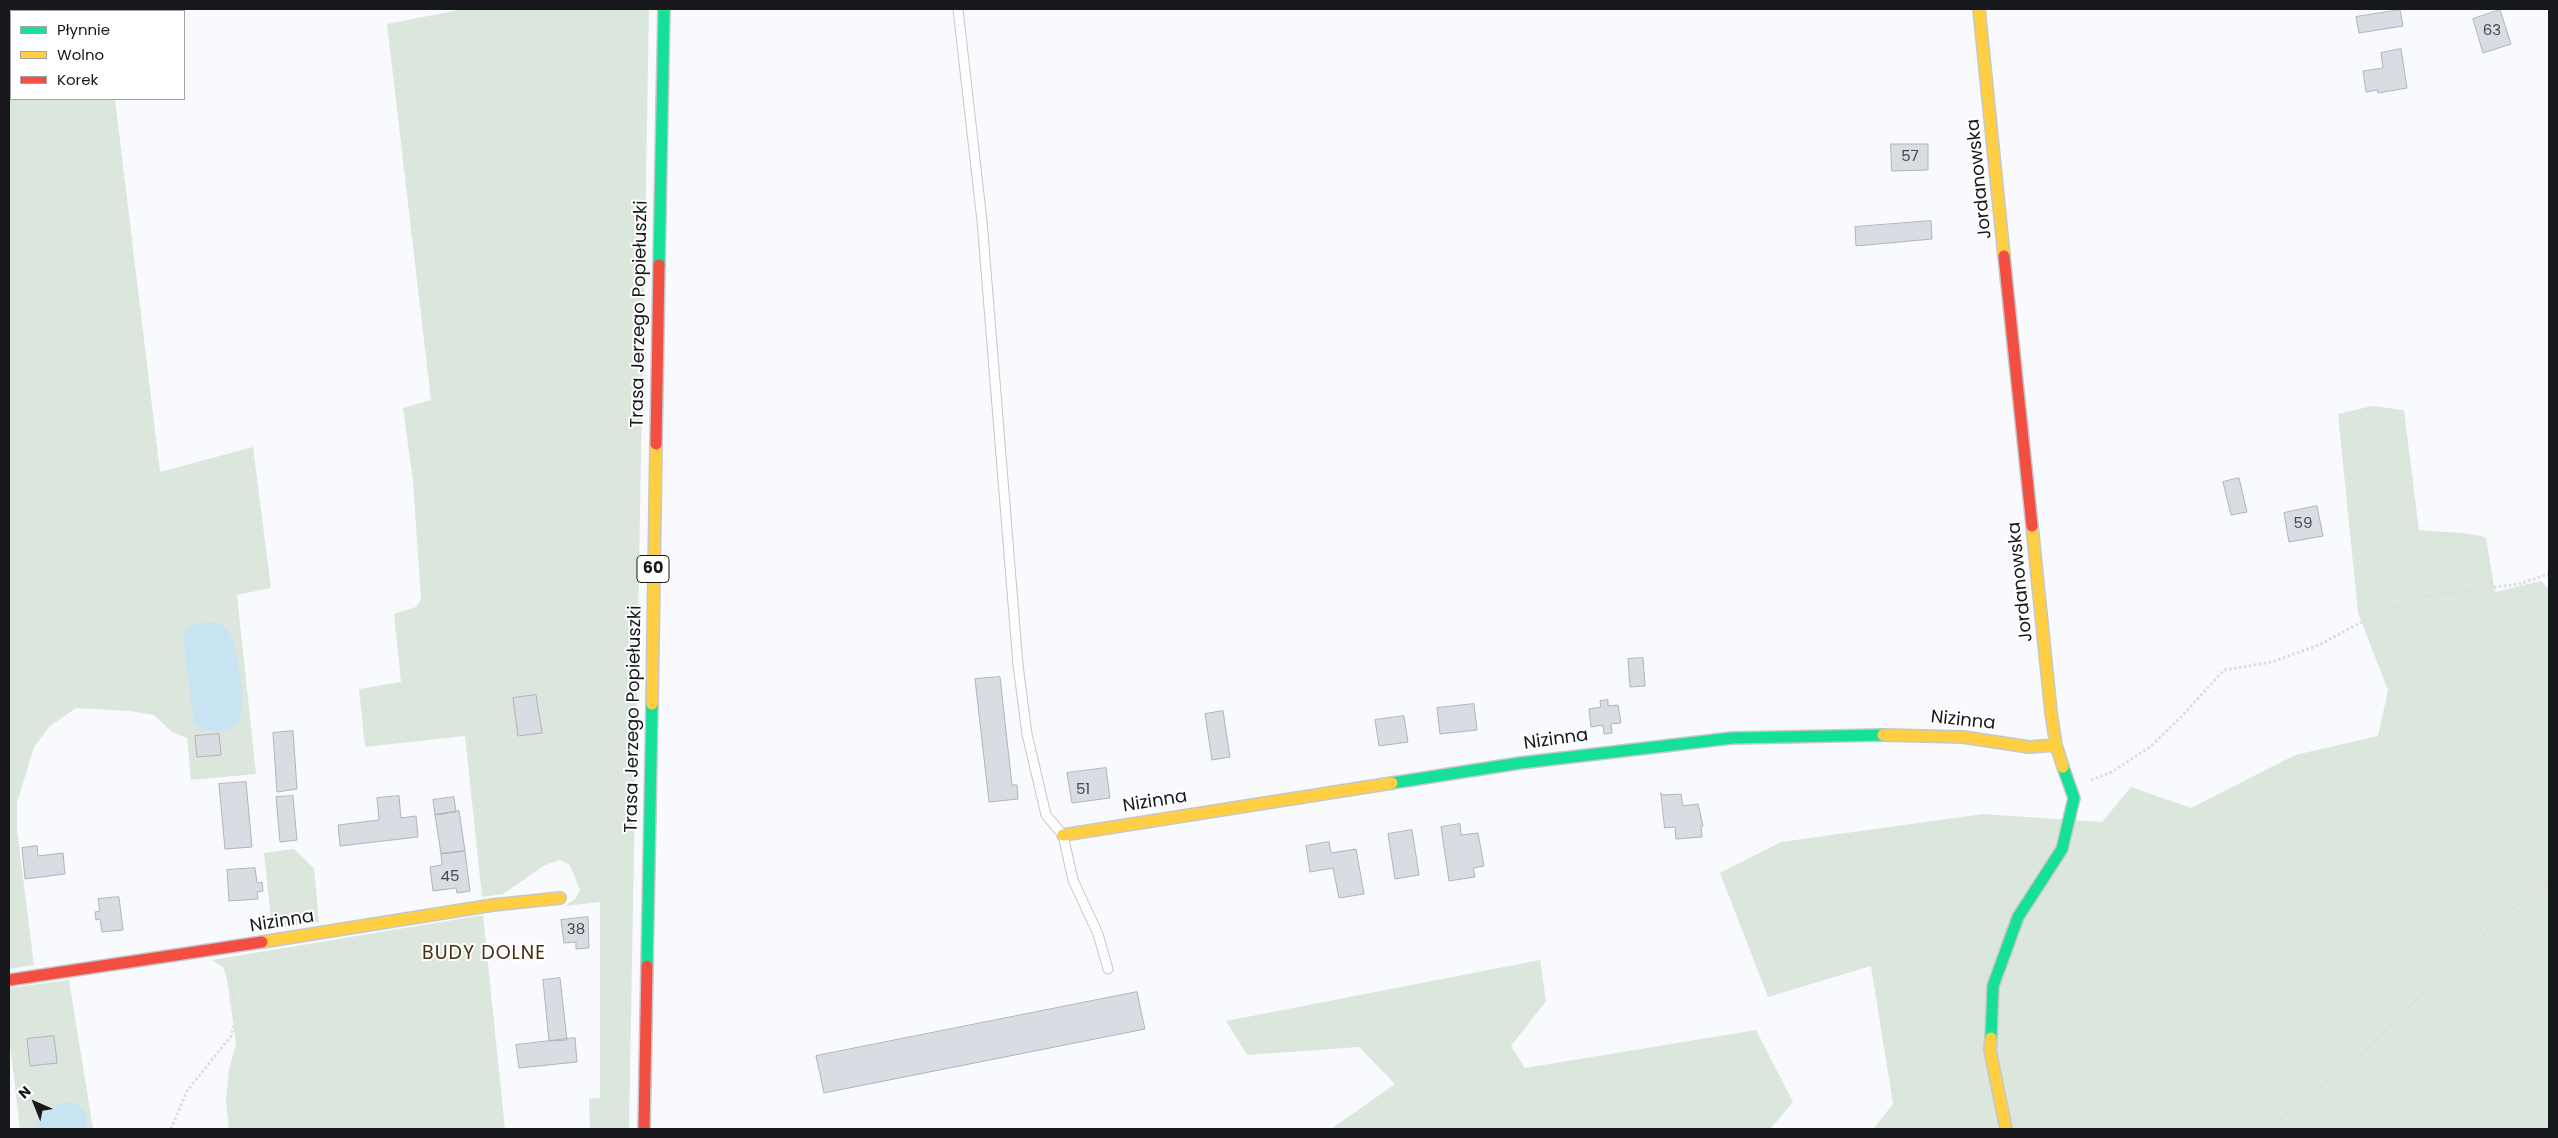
<!DOCTYPE html>
<html>
<head>
<meta charset="utf-8">
<style>
  body { margin:0 }
  #map { position:relative; width:2558px; height:1138px; overflow:hidden; background:#f8fafd; font-family:Poppins,sans-serif }
  canvas { display:block }
  .frame { position:absolute; inset:0; border:10px solid #16181b; pointer-events:none }
  .legend { position:absolute; left:10px; top:10px; width:175px; height:90px; box-sizing:border-box; background:#fff; border:1px solid #a2a3a4; margin:0; padding:6px 9px; list-style:none; font-size:15px; color:#16181b }
  .legend li { display:flex; align-items:center; gap:10px; height:25px }
  .legend b { width:25px; border:1px solid #a2a3a4 }
  .north { position:absolute; left:10px; top:1078px; width:50px; height:50px; -webkit-text-stroke:4px #fff; paint-order:stroke; rotate:316deg; font-size:14px; font-weight:700; line-height:20px; text-align:center; color:#16181b }
  .north::after { content:''; display:block; margin:auto; width:18px; height:22px; background:#16181b; clip-path:polygon(50% 0,100% 100%,50% 72%,0 100%) }
</style>
</head>
<body>
<div id="map">
<canvas width="2558" height="1138"></canvas>
<div class="frame"></div>
<ul class="legend">
<li><b style="height:6px;background:#16e098"></b>Płynnie</li>
<li><b style="height:6px;background:#ffcf43"></b>Wolno</li>
<li><b style="height:6px;background:#f24e42"></b>Korek</li>
</ul>
<div class="north">N</div>
</div>
<script>
const context = document.querySelector('canvas').getContext('2d');
context.lineJoin = 'round';
function paint(path, color) {
  context.fillStyle = color;
  context.fill(path, 'evenodd');
}
function trace(path, color, width, dash) {
  context.strokeStyle = color;
  context.lineWidth = width;
  context.lineCap = dash ? 'butt' : 'round';
  context.setLineDash(dash || []);
  context.stroke(path);
}
function drawText(font, color, halo, rows, align = 'center') {
  context.font = font + ' Poppins,sans-serif';
  context.lineWidth = 4;
  context.setLineDash([]);
  context.textBaseline = 'middle';
  context.strokeStyle = halo;
  context.fillStyle = color;
  for (const [text, x, y, turn = 0] of rows) {
    context.save();
    context.translate(x, y);
    context.rotate((+turn || 0) * Math.PI / 180);
    context.textAlign = isNaN(turn) ? turn : align;
    if (halo) context.strokeText(text, 0, 0);
    context.fillText(text, 0, 0);
    context.restore();
  }
}
paint(new Path2D(`
  M9,9H105V11H11V99H115L160,472L253,447L271,588L237,595L256,774L191,780L187,738L172,732L154,715L130,711L76,708L50,726L34,747L17,803V829L34,965L9,969Z
  M464,9H649L629,1129H590L589,1099L600,1098V902L565,906L575,899L580,890L570,865L560,860L545,865L503,894L482,897L465,736L365,747L359,689L401,682L394,614L416,607L421,599L413,482L403,408L431,400L387,24Z
  M2372,406L2404,410L2419,530C2435,532 2475,532 2486,538L2495,592L2541,581L2549,590V1129H1873L1893,1104L1871,966L1768,997L1720,873L1781,842L1983,814L2102,822L2131,787L2191,808L2295,755L2378,736L2388,690L2358,613L2338,414Z
  M294,849L314,868L319,922L272,929L264,853Z
  M483,915L505,1129H229L226,1101L229,1069L236,1044L227,979L223,967L212,960Z
  M1540,960L1546,1001L1511,1046L1525,1068L1756,1030L1793,1102L1770,1129H1331L1395,1084L1359,1047L1247,1055L1226,1021Z
  M69,980L93,1129H20L9,1036V988Z`), '#dbe7dd');
paint(new Path2D(`
  M208,622L219,623L229,631C237,648 247,705 239,720C235,728 227,730 219,731C211,731 199,730 194,723L183,635L189,626Z
  M67,1102C86,1106 86,1111 87,1129H33C39,1112 50,1106 67,1102Z`), '#c8e3f2');
const building = new Path2D(`
  M2400,10L2403,26L2359,33L2356,17Z
  M2500,10L2511,44L2483,53L2473,19Z
  M2401,49L2407,88L2378,93L2377,90L2366,92L2363,71L2383,68L2381,53Z
  M1891,144H1928V170L1892,171Z
  M1931,221L1932,239L1856,246L1855,227Z
  M2239,478L2247,512L2231,515L2223,482Z
  M2317,506L2323,536L2289,542L2284,513Z
  M1643,658L1645,686L1630,687L1628,659Z
  M1000,677L1012,785H1017L1018,799L989,802L975,679Z
  M536,695L542,733L518,736L513,698Z
  M1608,700V706L1618,705L1621,723L1611,724L1612,733L1604,734L1603,725L1591,727L1589,709L1601,707L1600,701Z
  M1474,704L1477,730L1440,734L1437,708Z
  M1223,711L1230,757L1212,760L1205,714Z
  M1404,716L1408,742L1379,746L1375,720Z
  M293,731L297,789L277,792L273,733Z
  M219,734L221,755L197,757L195,736Z
  M1106,768L1110,798L1072,803L1067,773Z
  M246,782L252,847L225,849L219,784Z
  M1661,793L1663,795L1681,794L1683,806L1698,804L1703,826H1701L1702,837L1676,839L1675,827L1665,828Z
  M293,796L297,840L280,842L276,797Z
  M399,796L401,818L416,816L418,837L340,846L338,825L379,820L377,798Z
  M454,797L456,812L435,815L433,800Z
  M459,811L465,851L441,854L435,815Z
  M1460,824L1461,835L1478,833L1484,866L1473,868L1475,877L1449,881L1441,827Z
  M1412,830L1419,875L1395,879L1388,834Z
  M1329,842L1331,853L1356,849L1364,894L1339,898L1333,868L1310,872L1306,846Z
  M37,846L38,856L63,853L65,874L25,879L22,848Z
  M465,851L470,891L457,893L456,888L433,891L430,867L442,865L441,854Z
  M255,868L257,883L262,882L263,891L257,892L258,899L229,901L227,870Z
  M119,897L123,930L102,932L100,919L96,920L95,912L100,911L98,899Z
  M588,917L589,948L576,949V942L564,943L561,920Z
  M560,978L567,1040L549,1041L543,980Z
  M1137,992L1145,1029L824,1093L816,1056Z
  M54,1036L57,1063L30,1066L27,1039Z
  M575,1038L577,1062L519,1068L516,1045Z`);
paint(building, '#d8dce3');
trace(building, '#b2b3b6', 1);
const lane = new Path2D(`
  M958,9L982,221L1018,665L1027,734L1046,815L1063,835L1073,880L1098,934L1108,969`);
const fast = new Path2D(`
  M659,265L664,9
  M1392,783L1520,763L1732,738L1883,735
  M647,966L652,704
  M1991,1038L1993,986L2018,917L2062,849L2074,798L2063,767`);
const slow = new Path2D(`
  M1979,9L2004,256
  M2032,526L2051,712L2056,745L2063,767
  M652,704L656,444
  M1883,735L1963,737L2029,747L2056,745
  M1063,835L1392,783
  M262,942L493,905L560,898
  M1991,1038L1990,1050L2006,1129`);
const jam = new Path2D(`
  M2004,256L2032,526
  M656,444L659,265
  M9,980L262,942
  M644,1129L647,966`);
trace(lane, '#c6c7ca', 11);
trace(fast, '#c6c7ca', 14);
trace(slow, '#c6c7ca', 14);
trace(jam, '#c6c7ca', 14);
trace(new Path2D(`
  M2091,780L2112,772L2150,747L2181,717L2224,670L2272,662L2319,645L2382,611L2402,604L2426,596L2519,584L2549,574
  M171,1129L187,1091L231,1036L236,1016L230,969
  M2268,1129L2365,1051L2497,921L2549,880`), '#ddddde', 3, [2.5, 2.5]);
trace(lane, '#fefeff', 9);
trace(fast, '#16e098', 11);
trace(slow, '#ffcf43', 11);
trace(jam, '#f24e42', 11);
drawText('15px', '#46494d', null, [
  ["63",2492,31],
  ["57",1910,157],
  ["59",2303,524],
  ["51",1083,790],
  ["45",450,877],
  ["38",576,930]
]);
for (const [x, y, w] of [
  [653,569,32]
]) {
  const box = new Path2D();
  box.roundRect(x - w / 2, y - 13.5, w, 27, 4);
  context.fillStyle = '#fff';
  context.fill(box);
  trace(box, '#16181b', 1);
}
drawText('bold 16px', '#16181b', null, [
  ["60",653,569]
]);
drawText('18px', '#16181b', '#fff', [
  ["Jordanowska",1980,179,-96],
  ["Trasa Jerzego Popiełuszki",640,314,-89],
  ["Jordanowska",2021,582,-96],
  ["Trasa Jerzego Popiełuszki",634,719,-89],
  ["Nizinna",1963,721,6],
  ["Nizinna",1556,740,-8],
  ["Nizinna",1155,802,-9],
  ["Nizinna",282,922,-9]
]);
context.letterSpacing = '1px';
drawText('19px', '#482f0d', '#fff', [
  ["BUDY DOLNE",484,954]
]);
context.letterSpacing = '0px';
</script>
</body>
</html>
